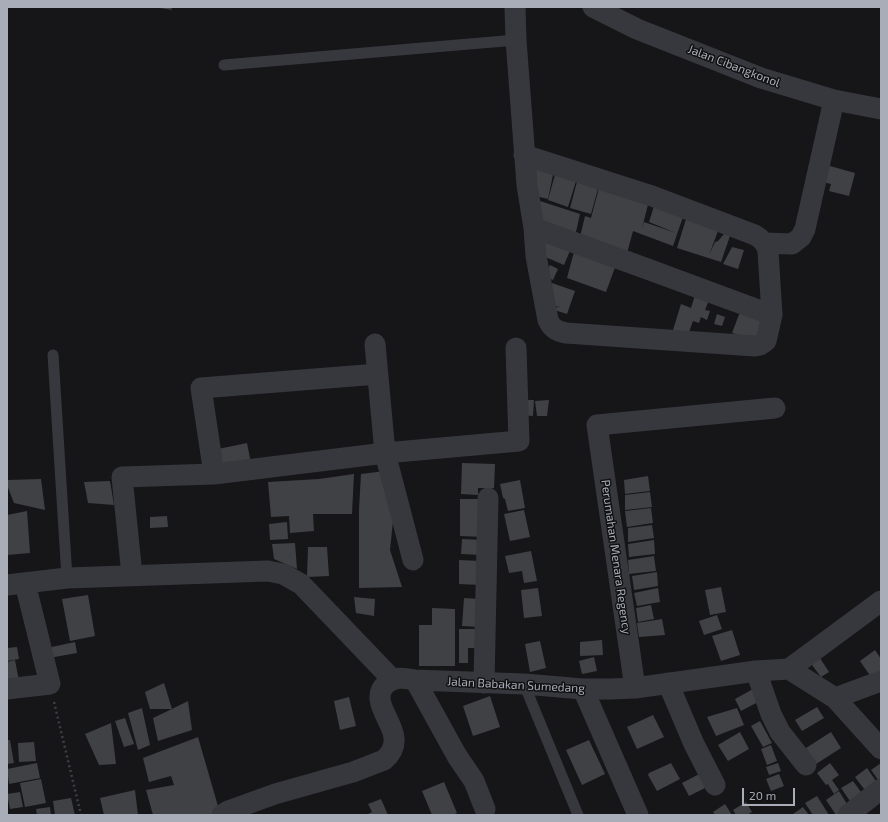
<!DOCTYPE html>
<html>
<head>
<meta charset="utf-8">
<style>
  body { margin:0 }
  #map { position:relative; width:888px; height:822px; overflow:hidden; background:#161618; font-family:"Exo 2",sans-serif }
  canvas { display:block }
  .frame { position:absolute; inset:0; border:8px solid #a8adb8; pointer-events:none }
  .scale { position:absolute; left:742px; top:788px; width:53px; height:18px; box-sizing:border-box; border:2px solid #a8adb8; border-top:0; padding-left:5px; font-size:12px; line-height:14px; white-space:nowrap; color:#a8adb8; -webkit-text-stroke:3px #111113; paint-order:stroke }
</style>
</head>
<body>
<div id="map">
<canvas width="888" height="822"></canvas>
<div class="frame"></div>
<div class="scale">20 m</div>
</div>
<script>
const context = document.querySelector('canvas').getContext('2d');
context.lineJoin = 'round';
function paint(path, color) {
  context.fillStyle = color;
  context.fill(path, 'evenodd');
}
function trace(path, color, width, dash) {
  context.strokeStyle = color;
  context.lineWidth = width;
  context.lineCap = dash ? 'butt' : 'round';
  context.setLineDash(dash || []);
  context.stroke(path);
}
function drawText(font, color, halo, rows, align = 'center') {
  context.font = font + ' "Exo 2",sans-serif';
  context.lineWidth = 3;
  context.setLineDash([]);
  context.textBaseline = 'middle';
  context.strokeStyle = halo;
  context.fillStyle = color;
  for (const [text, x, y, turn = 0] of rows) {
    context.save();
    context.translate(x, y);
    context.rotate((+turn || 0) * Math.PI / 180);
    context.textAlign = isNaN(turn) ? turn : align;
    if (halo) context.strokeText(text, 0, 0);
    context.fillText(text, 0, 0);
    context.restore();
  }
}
paint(new Path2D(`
  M160,7H171L172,10L160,8Z
  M823,164L855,173L849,196L829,191L831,184L819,181Z
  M530,165L554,170L548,199L531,195Z
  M556,171L577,178L568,207L548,200Z
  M578,178L599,185L591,214L570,208Z
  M600,184L650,197L642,228L644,222L676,233L649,222L654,206L683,217L673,246L633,231L626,257L579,241L585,216L591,218Z
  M537,200L580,214L574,241L535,228Z
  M686,219L718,231L709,255L715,242L718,241L724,234L730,236L721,262L677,248Z
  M544,238L572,246L564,265L543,256Z
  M732,247L744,250L738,269L723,264Z
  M575,248L617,262L606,292L567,278Z
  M550,265L558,269L553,280L544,276Z
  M552,283L575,291L567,314L548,308L560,307L549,305Z
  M695,295L709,300L705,310L710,311L707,320L701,317L699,323L693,321L688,335L673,330L681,304L691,308Z
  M740,312L762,320L757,340L732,333Z
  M717,314L725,317L722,326L714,324Z
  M519,400H534L533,416L520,415Z
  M549,400L547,416H537L535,401Z
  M247,443L251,463L222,470L218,449Z
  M462,463L495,464L494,488H478V495L461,494Z
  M385,471L394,511L390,550L402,587L359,588V509L361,474Z
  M354,474L352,514H313L314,531L290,533L289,516L271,517L268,482L319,479Z
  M648,476L650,491L625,494L624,480Z
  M41,479L45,510L14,503L7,485V480Z
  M520,480L525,508L508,511L505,499L503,498L500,484Z
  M110,481L114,505L88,503L84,482Z
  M650,492L652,507L625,510V495Z
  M460,499H483V537L460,536Z
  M651,508L653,523L627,527L625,511Z
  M524,510L530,537L510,541L504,514Z
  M27,511L30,553L7,555V515Z
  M167,516L168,527L150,528V517Z
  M287,522L288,539L270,540L269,524Z
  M652,525L654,538L628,542V528Z
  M462,539L484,540L483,555L461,554Z
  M654,540L655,554L629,557L628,544Z
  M295,543L297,569L274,559L272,544Z
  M308,547H327L329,576L307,577Z
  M531,551L537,581L524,583L522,571L509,573L505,556Z
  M654,556L656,571L629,574L628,560Z
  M459,560L481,561L480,585L459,584Z
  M657,572L658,586L634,590L632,576Z
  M721,587L726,612L710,615L705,590Z
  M538,588L542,616L524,618L521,590Z
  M658,588L660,602L637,606L634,593Z
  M88,595L95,636L70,641L62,599Z
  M354,597L375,599L374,616L356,613Z
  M464,598L480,599L479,627L462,626Z
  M651,605L654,619L638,622L636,608Z
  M432,608L455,609V666H419V625H432Z
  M717,615L722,629L704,635L699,621Z
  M662,619L665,635L639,637L637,623Z
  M459,629H484V648H468V663H459Z
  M732,630L740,655L721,661L712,636Z
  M602,640L603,655L580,656V642Z
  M540,641L546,668L530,672L525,644Z
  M75,642L77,653L49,658L47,648Z
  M17,647L19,659L7,661V648Z
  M875,650L881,659V670L871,677L860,661Z
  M818,655L829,672L821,677L809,661Z
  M594,657L597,671L582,674L579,661Z
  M15,660L19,681L7,683V662Z
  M164,683L172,709L188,701L192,730L158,741L153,718L172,709H150L145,692Z
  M753,689L760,701L741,711L735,699Z
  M490,696L500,727L473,736L463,706Z
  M349,697L356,726L340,730L334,701Z
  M817,707L824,718L802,731L795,720Z
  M142,708L150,745L138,750L128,713Z
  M737,708L744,725L716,736L707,717Z
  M653,715L664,737L637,749L627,727Z
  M125,718L134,744L124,747L115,721Z
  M760,721L772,743L763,747L751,726Z
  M111,723L116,764L99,765L85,734Z
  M740,732L749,749L728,761L718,745Z
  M831,732L841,748L816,764L806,748Z
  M198,737L220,813L203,815H153L146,790L174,785L171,776L149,782L143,758Z
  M7,740H10L14,763L7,764Z
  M589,740L605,774L582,785L566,750Z
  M34,742L36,761L19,762L18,743Z
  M771,745L777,761L767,765L761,749Z
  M37,763L40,778L9,784L7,769Z
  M671,763L680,779L657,791L648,775L649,773Z
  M778,763L781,771L769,775L766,767Z
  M830,763L839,775L832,780L839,790L834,794L828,784L826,785L817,773Z
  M881,763V784L871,770Z
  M867,768L878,784L867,793L855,777Z
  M705,771L713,784L689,796L682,783Z
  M779,774L784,786L771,791L766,779Z
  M41,779L46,803L25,807L20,783Z
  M853,781L864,796L852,804L841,788Z
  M444,782L457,813L453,815H432L422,791Z
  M135,790L138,815H104L100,798Z
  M839,791L850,809L840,815H836L826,800Z
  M20,792L23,807L10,809L7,794Z
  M817,796L829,815H813L805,803Z
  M71,798L75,815H55L53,801Z
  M381,799L388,815H366L372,812L368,804Z
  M746,802L752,812L747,815H736L733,810Z
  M725,804L732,815H715L713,812Z
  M50,807L51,815H37L36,809Z
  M803,807L809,815H794L793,814Z`), '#404145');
trace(new Path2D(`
  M54,702L81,815`), '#3d3f44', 2.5, [2, 3]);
trace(new Path2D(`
  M224,65L516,40
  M53,355L67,578
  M524,684L578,815`), '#37383d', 11);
trace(new Path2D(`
  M515,7L516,40L527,185L534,228L536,256L548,320C552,329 557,331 566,333L755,346L760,345L766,341L772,315L768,251C766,243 762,239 755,235L652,196L524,155
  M593,7L637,29L761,78L834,100L881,109
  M534,228L642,267L772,315
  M766,243L792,244L801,237L805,229L834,100
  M375,344L385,453L413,560
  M214,474L201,388L378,374
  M132,575L122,477L214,474L385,453L519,441L516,348
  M7,585L67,578L268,571L283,574L301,584L392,679
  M789,669L835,698L881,749
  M756,671L771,714L780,732L806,765
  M415,680L457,756L474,781L485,809
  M484,683L488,498
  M668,683L694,744L715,785
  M635,688L597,425L775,408
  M7,689L50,684L25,583
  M583,689L638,815
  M835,698L881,681
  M222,815L228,811L275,794L353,772L384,760C391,754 395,747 394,738C393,721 369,699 386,684C395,676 404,678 415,680L524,684L583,689H610L635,688L756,671L789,669L881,601
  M848,815L881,789`), '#37383d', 21);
drawText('12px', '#a8adb8', '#111113', [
  ["Jalan Cibangkonol",734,66,21],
  ["Perumahan Menara Regency",616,557,82],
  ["Jalan Babakan Sumedang",516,685,3]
]);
</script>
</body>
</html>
